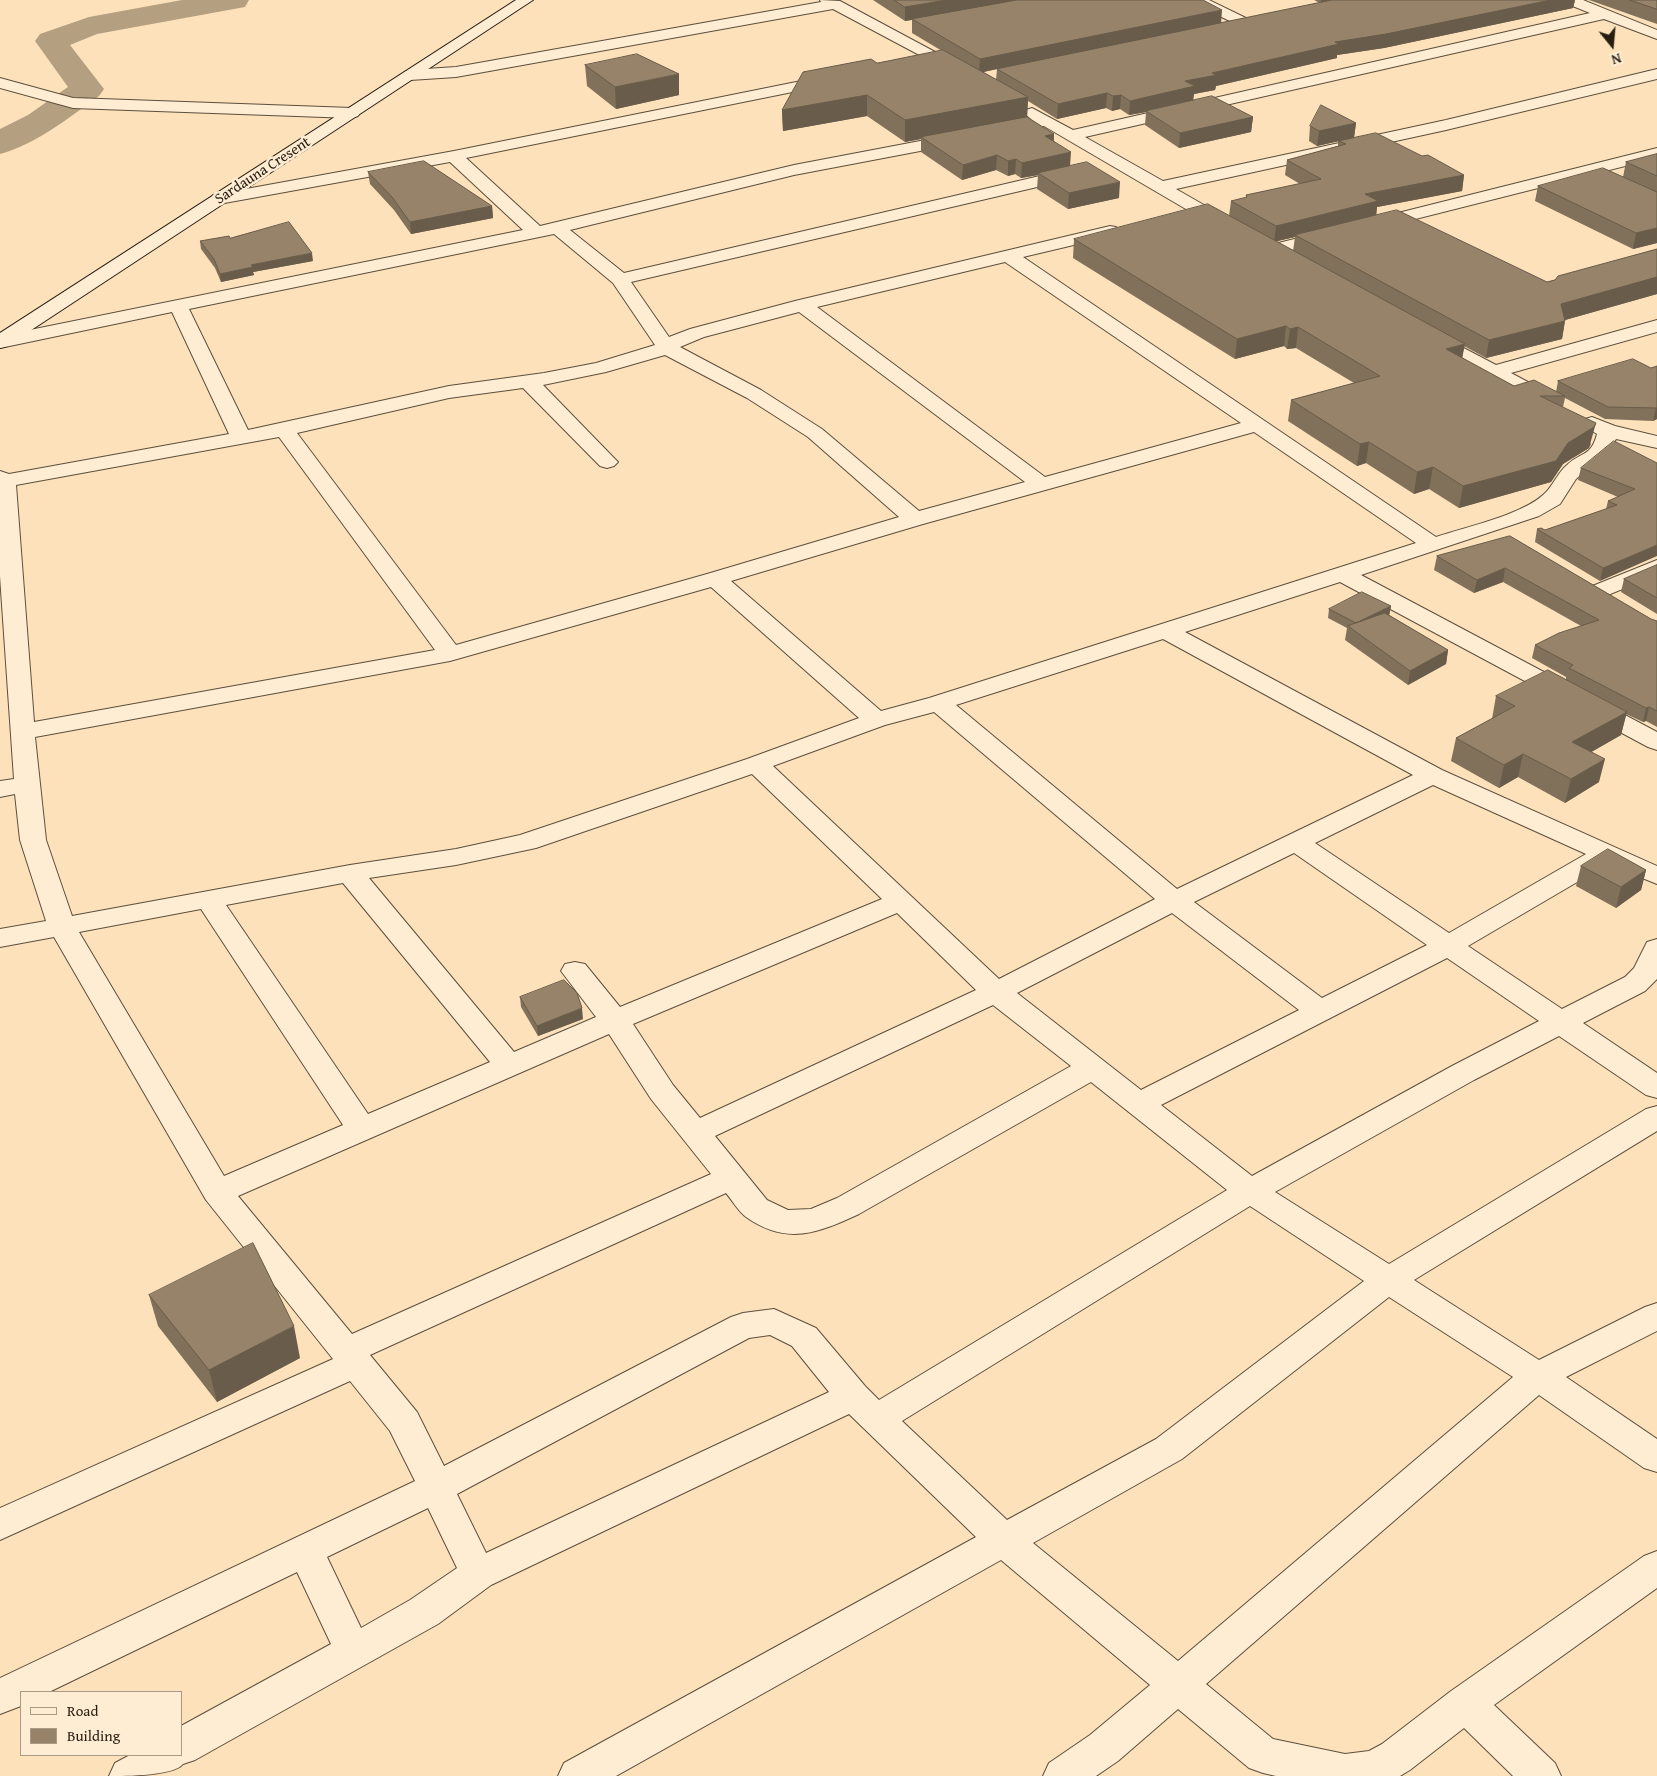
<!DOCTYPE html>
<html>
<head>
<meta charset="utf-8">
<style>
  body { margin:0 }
  #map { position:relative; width:1657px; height:1776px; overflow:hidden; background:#fde1bb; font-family:"Gentium Book Plus",serif }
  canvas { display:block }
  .legend { position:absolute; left:20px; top:1691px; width:162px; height:65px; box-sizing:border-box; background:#feecd3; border:1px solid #a89a85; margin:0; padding:6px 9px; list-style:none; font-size:15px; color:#271e11 }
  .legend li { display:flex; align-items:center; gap:10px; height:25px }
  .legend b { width:25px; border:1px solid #a89a85 }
  .north { position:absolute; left:1587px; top:20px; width:50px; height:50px; -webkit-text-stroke:4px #feecd3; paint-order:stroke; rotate:163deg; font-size:14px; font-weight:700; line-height:20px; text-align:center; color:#271e11 }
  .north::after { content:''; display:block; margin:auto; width:18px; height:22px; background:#271e11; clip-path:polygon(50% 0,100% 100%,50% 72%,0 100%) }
</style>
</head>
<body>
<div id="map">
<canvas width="1657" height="1776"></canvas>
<ul class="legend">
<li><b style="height:6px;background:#feecd3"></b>Road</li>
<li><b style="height:14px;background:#968369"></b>Building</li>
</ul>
<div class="north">N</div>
</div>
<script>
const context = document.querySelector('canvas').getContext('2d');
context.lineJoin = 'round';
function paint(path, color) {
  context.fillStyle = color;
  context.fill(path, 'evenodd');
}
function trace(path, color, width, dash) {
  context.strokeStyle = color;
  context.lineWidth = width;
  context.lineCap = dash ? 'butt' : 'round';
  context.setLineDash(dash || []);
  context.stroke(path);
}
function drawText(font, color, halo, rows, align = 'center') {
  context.font = font + ' "Gentium Book Plus",serif';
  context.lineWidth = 5;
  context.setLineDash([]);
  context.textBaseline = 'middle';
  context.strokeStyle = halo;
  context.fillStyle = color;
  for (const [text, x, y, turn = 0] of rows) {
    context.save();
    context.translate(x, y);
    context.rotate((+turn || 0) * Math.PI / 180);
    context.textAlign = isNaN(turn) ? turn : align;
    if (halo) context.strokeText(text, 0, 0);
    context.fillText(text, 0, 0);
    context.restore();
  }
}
paint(new Path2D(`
  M182,0H249L245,7L97,34L70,45L104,89L99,96C68,118 37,144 0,154V129L28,115L68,87L35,41L40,34L89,17Z`), '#b49f81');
const street = new Path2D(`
  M820,0L840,1L965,68L968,71L965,74H955L833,9L456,77L410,80L405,78L402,75L405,72L410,70L456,67L821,2Z
  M1191,0H1209L1252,21L1254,24L1252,27H1242L1193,3Z
  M1563,0H1583L1657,30V39L1604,19L1085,137L1163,181L1446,120L1657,69V79L1446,130L1176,189L1232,221L1235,225L1232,229L1226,230L1220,229L1044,126L999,135L993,133L991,130L993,127L1031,119L1024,113L1026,110L1032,108L1073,130L1590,13L1565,3Z
  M831,75L837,77L839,80L837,83L466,158L540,226L794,165L957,134L963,136L965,139L963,142L957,144L794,175L570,230L624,273L1074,168L1080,169L1082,173L1080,177L631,282L669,337L690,329L795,301L1110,226L1116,227L1119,231L1116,235L1023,257L1436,537C1466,527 1521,515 1543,495C1553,487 1557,473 1567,465C1582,451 1591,457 1597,434L1585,427L1582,423L1585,419L1592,417L1615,426L1657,436V448L1616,439L1606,458L1587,469L1576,479L1560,504L1539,516L1361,575L1657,732V750L1648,747L1340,582L1185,632L1442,770L1657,866V884L1608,864L1468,946L1562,1009L1625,977L1634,968L1647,942L1657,939V979L1645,991L1583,1023L1657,1073V1098L1646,1095L1559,1036L1474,1080L1275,1192L1389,1264L1646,1109L1657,1106V1131L1414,1280L1539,1360L1645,1307L1657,1303V1331L1566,1377L1657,1439V1472L1644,1468L1539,1395L1206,1684L1273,1739L1345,1754L1369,1751L1382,1744L1451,1691L1644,1556L1657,1551V1588L1494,1705L1555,1763L1561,1776H1513L1464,1728L1410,1770L1400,1776H1276L1263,1773L1249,1768L1178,1709L1118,1761L1096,1776H1043L1049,1763L1090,1735L1150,1685L1001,1560L616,1776H558L564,1763L976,1537L849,1414L491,1585L438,1624L195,1760L183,1764C174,1776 127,1776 109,1776L115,1763L130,1755H181V1726L331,1644L297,1572L49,1692H21V1706L0,1714V1678L415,1481L390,1431L350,1381L0,1540V1508L333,1359L206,1200L54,937L0,947V929L46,921L20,840L15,794L0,797V781L14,779L0,576V471L9,474L229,434L172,312L0,348V336L523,230L450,162L219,204L213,203L210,199L213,195L454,151ZM554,234L613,283L655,345L596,363L544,373L449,386L248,430L189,309ZM1005,262L1241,423L1045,477L817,307ZM799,312L1025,482L919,511L822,429L761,390L680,347L704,337ZM665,355L747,398L808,437L899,517L707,574L456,645L297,433L449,398L523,388L600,466L607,468L614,466L618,462L614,458L543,385L606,372ZM1254,432L1416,543L929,698L881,711L731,581L923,524ZM279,437L435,650L34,722L16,485ZM711,587L859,718L747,759L520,835L456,849L350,865L72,916L46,840L35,737L450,661ZM1163,639L1413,775L1177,889L956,705ZM934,712L1155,899L999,979L773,766L885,725ZM752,774L882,899L620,1007L585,964L575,962L565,964L561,971L596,1017L514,1052L369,878L456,865L536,848ZM1433,785L1586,854L1449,933L1315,843ZM1294,853L1427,945L1322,998L1194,902ZM343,883L490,1062L368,1114L226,905ZM201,909L343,1125L224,1176L79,932ZM897,913L976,990L700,1118L673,1085L633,1024ZM1172,913L1299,1010L1141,1090L1017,993ZM1447,958L1539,1021L1452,1066L1252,1176L1161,1105ZM993,1005L1071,1066L837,1198L811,1209L788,1210L767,1200L715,1136ZM609,1034L651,1099L711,1174L352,1334L238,1196ZM1091,1082L1227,1190L879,1400L865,1386L816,1328L774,1309L743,1313L731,1317L444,1466L417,1412L370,1355L726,1193C732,1200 738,1211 746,1217C787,1246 818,1233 859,1214ZM1250,1206L1364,1281L1156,1439L1007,1520L902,1421ZM1389,1297L1513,1377L1178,1661L1033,1543L1182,1459ZM770,1335L792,1346L829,1392L486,1553L457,1494L749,1338ZM428,1508L457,1568L410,1600L361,1628L327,1557Z
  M0,78L73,98L352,108L358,110L360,113L358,116L352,118L73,108L0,88Z
  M1657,148V158L1372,230L1366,229L1363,225L1366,221Z
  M1331,230L1337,231L1340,235L1337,239L1272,255L1266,254L1263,250L1266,246Z
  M1657,320V332L1511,373L1558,398L1561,402L1558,406L1551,408L1544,406L1423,342L1420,338L1423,334L1430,332L1437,334L1496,365Z
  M1657,560V575L1598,599L1590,597L1586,592L1590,587Z`);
const secondary = new Path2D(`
  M516,0H533L7,346L0,348V333Z`);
trace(street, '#5c4f3c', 2);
trace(secondary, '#271e11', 2);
paint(street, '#feecd3');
paint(secondary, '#feecd3');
paint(new Path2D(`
  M873,0H1203L1221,23L1320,3L1314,0H1575L1573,8L1384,48L1337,55V58L1216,86L1215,90L1194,94L1193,100L1253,117L1251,132L1179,148L1145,125L1146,112L1129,115L1120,109L1112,111L1106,108L1057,119L1028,101L1027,117L1054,134V141L1070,166L1119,198L1068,209L1037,189L1038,175L1021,178L1015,174L1008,176L996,170L962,180L921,152V139L905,142L867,116L783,131L782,110L877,63L942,51L912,33V20L905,21ZM997,69L996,80L983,72Z
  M1589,0H1657V24Z
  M585,65L679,95L616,109L587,86Z
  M1356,123L1354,137L1422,156L1464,175L1462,191L1377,207L1376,215L1547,282L1657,249V294L1565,320L1562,339L1486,358L1464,346L1462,358L1514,386L1556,392L1558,381L1651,368L1657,366V419L1653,421L1605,419L1565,398L1563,407L1591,444L1589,448L1563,464L1551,482L1459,508L1429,489L1414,494L1366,463L1357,466L1288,421L1291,400L1354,383L1296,348L1287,349L1284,346L1235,359L1073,258L1074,239L1229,216L1231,201L1246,198V195L1300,184L1285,175L1287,160L1338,146V141L1317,146L1309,141L1310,126ZM1295,237L1293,251L1276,241Z
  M1657,154V243L1633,249L1535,201L1538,186L1623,177L1626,162Z
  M368,172L492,206L493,218L411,234L394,210L370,184Z
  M230,238L313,261L253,272L254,275L221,282L215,268L201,249L200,241Z
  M1657,463L1600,581L1535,542L1537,529L1545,530L1606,509L1608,501L1618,497L1578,480L1581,468Z
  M1510,536L1651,619L1657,621V727L1646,721L1643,722L1626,714L1621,735L1591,752L1599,782L1565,803L1518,777L1499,788L1451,761L1456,738L1492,719L1496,696L1566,680V677L1532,658L1535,645L1581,626L1503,582L1474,593L1434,570L1437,556Z
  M1657,565V614L1621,592L1624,579Z
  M1391,606L1389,615L1448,650L1446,664L1408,685L1345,640L1347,628L1328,618L1329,609Z
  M1581,866L1646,870L1641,890L1616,908L1576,886Z
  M520,997L583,1019L538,1036L521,1007Z
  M149,1295L300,1358L217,1402L158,1326Z`), '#81715a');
paint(new Path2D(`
  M947,0H1024L905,21V7Z
  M1321,0H1335L1321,3Z
  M1551,0H1575L1573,8L1384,48L1337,55V58L1216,86L1215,90L1194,94L1193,101L1146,111V112L1129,115L1130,101L1212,73L1335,42Z
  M1222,10L1221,24L997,69L979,73L980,59Z
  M679,74V95L616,109L615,87Z
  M1107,93L1106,108L1057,119L1058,104Z
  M867,95V116L783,131L782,110Z
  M1121,95L1120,109L1112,111L1113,96Z
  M1028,97L1027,118L921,137V139L905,142V120Z
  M1253,117L1251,132L1179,148L1180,133Z
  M1356,123L1354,138L1317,146L1319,131Z
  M1054,134L1053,149L1045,136Z
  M1071,152L1070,167L1038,173V175L1021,178L1022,163Z
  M997,155L996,170L962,180L963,165Z
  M1016,159L1015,174L1008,176V161Z
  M1464,175L1462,191L1377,207L1376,217L1295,235V237L1274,242L1276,226L1365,194Z
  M1120,182L1119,198L1068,209L1069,193Z
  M492,206L493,218L411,234L410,222Z
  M1657,228V243L1633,249L1636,233Z
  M312,253L313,261L253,272L254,275L221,282L220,274L251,265Z
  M1657,277V294L1558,322L1561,304Z
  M1565,321L1562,339L1486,358L1489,340Z
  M1286,326L1284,346L1235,359L1237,339Z
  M1298,327L1296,348L1287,349L1290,329Z
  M1465,344L1461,364L1446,349Z
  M1656,408H1657V419L1653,421Z
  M1596,423L1589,448L1563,464L1551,482L1459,508L1463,486L1568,443Z
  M1369,442L1366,463L1357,466L1360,444Z
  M1433,467L1429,489L1414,494L1417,472Z
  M1657,545V556L1600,581L1603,568Z
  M1505,568L1503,582L1474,593L1477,580Z
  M1391,606L1389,616L1356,633L1357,623Z
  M1448,650L1446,664L1408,685L1410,671Z
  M1649,707L1646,721L1643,722L1646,708Z
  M1627,712L1621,735L1567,766L1572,742Z
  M1523,754L1518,777L1499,788L1504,765Z
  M1605,759L1599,782L1565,803L1571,779Z
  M1646,870L1641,890L1616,908L1621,887Z
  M582,1008L583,1019L538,1036L537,1026Z
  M294,1326L300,1358L217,1402L209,1370Z`), '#695c4a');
const building = new Path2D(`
  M894,0H947L905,7Z
  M1017,0H1203L1222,10L980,59L912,19Z
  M1332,0H1551L1386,34L1335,42L1339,44L1212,73L1217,75L1185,81L1195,86L1130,101L1121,95L1113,96L1107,93L1058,104L997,69Z
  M1630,0H1657V9Z
  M943,50L1028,97L905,120L867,95L782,110L803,72L871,59L877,63Z
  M637,54L679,74L615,87L585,65Z
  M1212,96L1253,117L1180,133L1146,111Z
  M1321,105L1356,123L1319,131L1310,126Z
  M1027,117L1054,134L1045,136L1071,152L1022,163L1016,159L1008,161L997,155L963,165L921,137Z
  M1376,133L1422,156L1428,155L1464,175L1365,194L1378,201L1276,226L1231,201L1247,197L1246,195L1321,179L1287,160L1346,144L1339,141Z
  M1657,154V176L1626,162Z
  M424,161L492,206L410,222L392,197L368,172Z
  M1087,162L1120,182L1069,193L1038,173Z
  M1603,168L1657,192V228L1636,233L1538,186Z
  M1208,204L1465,344L1446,349L1514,386L1534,380L1565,396H1540L1596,423L1594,427L1568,443L1556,461L1463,486L1433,467L1417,472L1369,442L1360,444L1291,400L1380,376L1298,327L1290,329L1286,326L1237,339L1074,239Z
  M1397,210L1547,282L1555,280L1558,276L1657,249V277L1561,304L1565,321L1489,340L1295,235Z
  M289,222L312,253L251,265L253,267L220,274L214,259L200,241L229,236L230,238Z
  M1633,359L1651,368L1657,366V408L1608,407L1558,381Z
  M1614,441L1657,463V545L1603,568L1537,529L1541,528L1545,530L1617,505L1608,501L1635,489L1581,468Z
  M1510,536L1651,619L1657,621V711L1649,707L1646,708L1569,668L1573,665L1535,645L1559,633L1599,620L1505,568L1477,580L1437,556Z
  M1657,565V598L1624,579Z
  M1362,592L1391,606L1356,623L1329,609Z
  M1385,613L1448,650L1410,671L1348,626Z
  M1548,670L1627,712L1572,742L1605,759L1571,779L1523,754L1504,765L1456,738L1515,706L1496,696Z
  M1608,849L1646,870L1621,887L1581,866Z
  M564,980L577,993L582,1008L537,1026L520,997Z
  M253,1243L294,1326L209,1370L149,1295Z`);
paint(building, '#968369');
trace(building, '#695c4a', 1);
drawText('15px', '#271e11', '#feecd3', [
  ["Sardauna Cresent",263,171,-33]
]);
</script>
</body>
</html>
